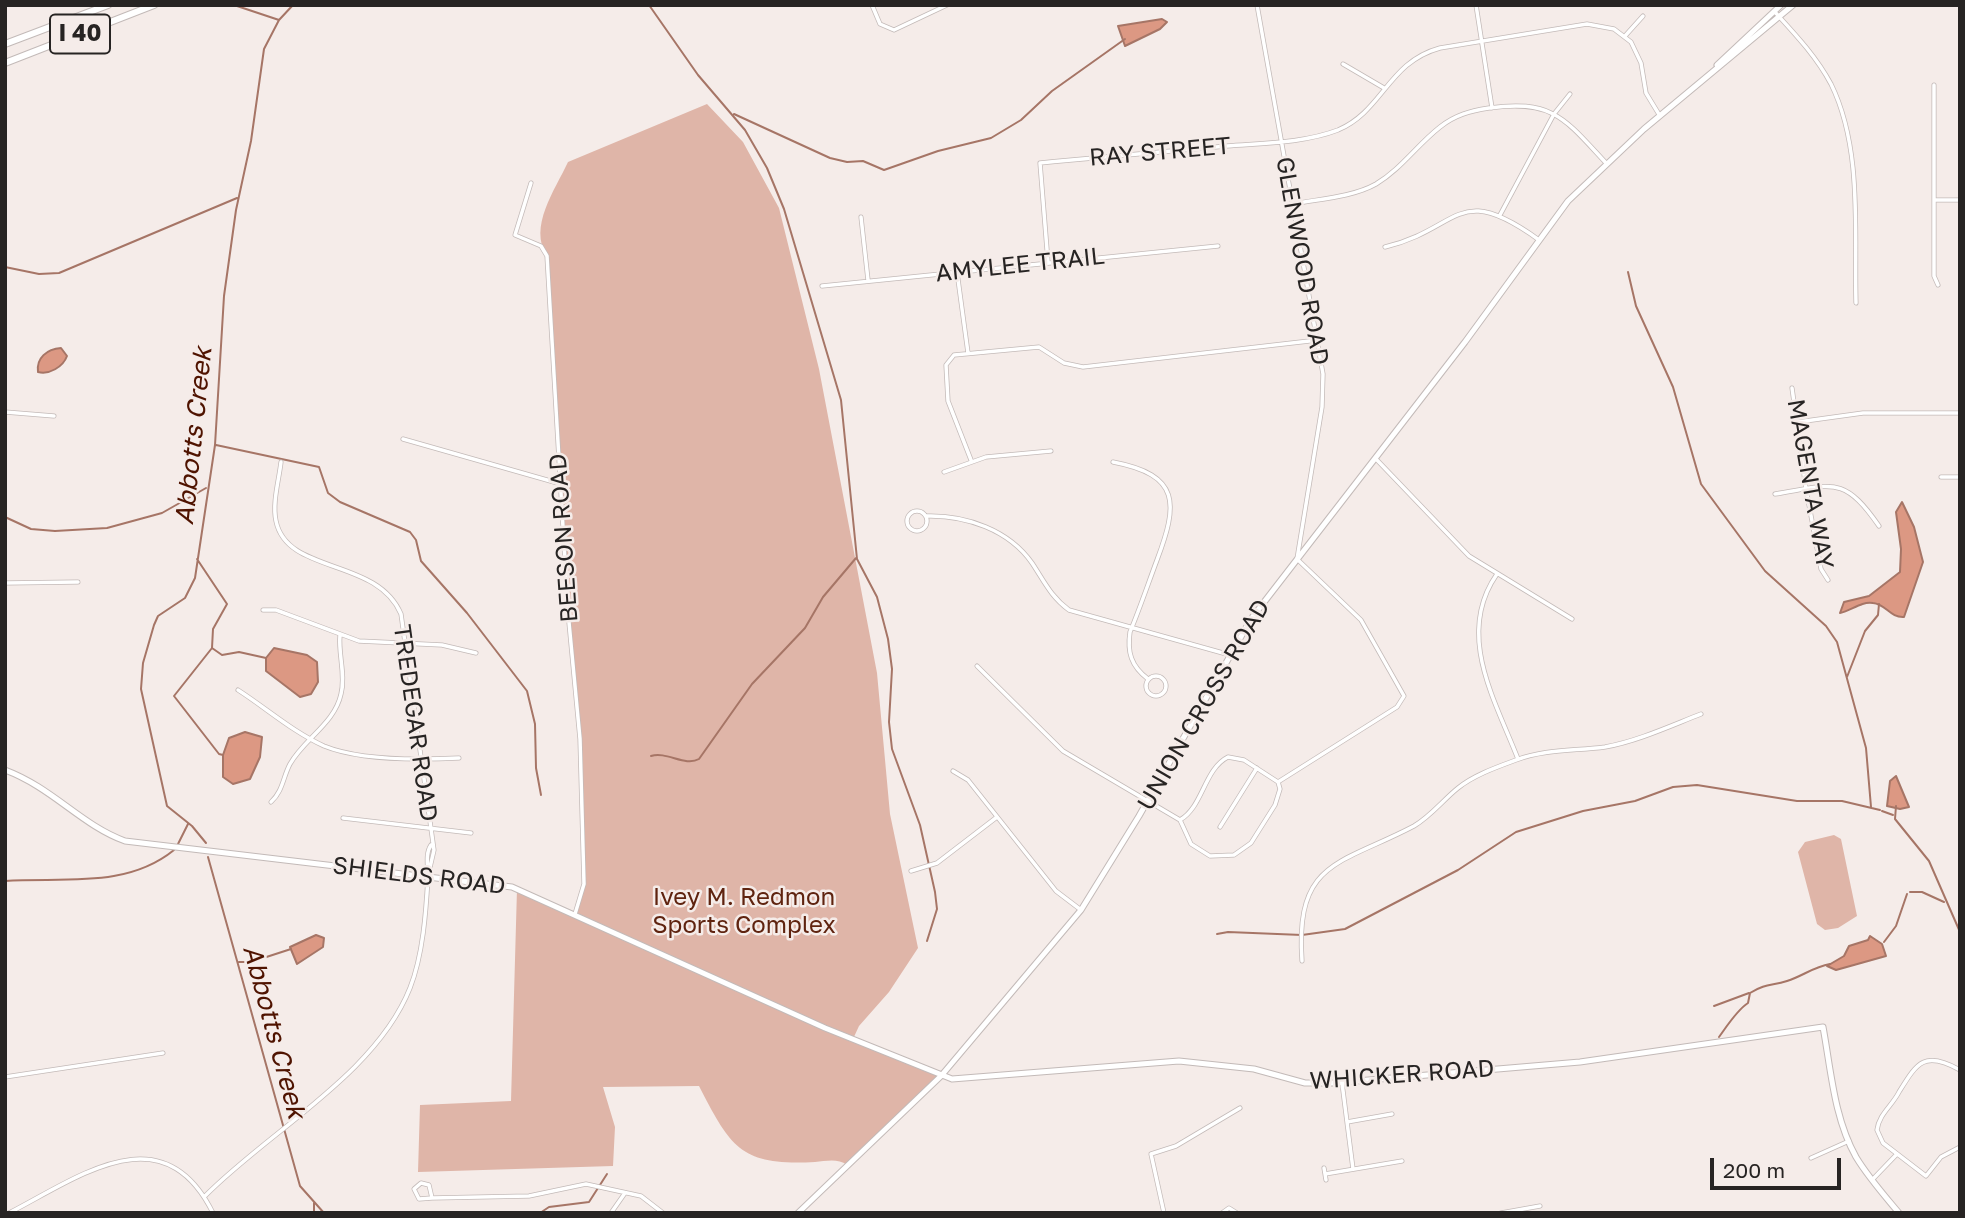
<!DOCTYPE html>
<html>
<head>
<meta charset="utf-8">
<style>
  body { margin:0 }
  #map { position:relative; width:1965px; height:1218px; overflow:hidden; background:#f5ece9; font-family:"Golos Text",sans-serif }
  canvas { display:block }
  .frame { position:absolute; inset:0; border:7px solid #272423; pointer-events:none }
  .scale { position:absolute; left:1710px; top:1158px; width:131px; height:32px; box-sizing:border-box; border:4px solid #272423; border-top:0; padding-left:9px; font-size:21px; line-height:24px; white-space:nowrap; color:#272423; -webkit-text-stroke:5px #f5ece9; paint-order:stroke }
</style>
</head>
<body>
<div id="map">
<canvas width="1965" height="1218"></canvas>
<div class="frame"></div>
<div class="scale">200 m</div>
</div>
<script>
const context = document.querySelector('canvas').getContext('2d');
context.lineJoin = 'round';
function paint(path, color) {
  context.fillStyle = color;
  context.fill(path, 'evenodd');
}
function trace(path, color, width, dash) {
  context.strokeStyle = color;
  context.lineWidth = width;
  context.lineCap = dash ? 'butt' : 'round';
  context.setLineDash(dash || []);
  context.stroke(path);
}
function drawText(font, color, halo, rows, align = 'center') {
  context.font = font + ' "Golos Text",sans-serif';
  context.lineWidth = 5;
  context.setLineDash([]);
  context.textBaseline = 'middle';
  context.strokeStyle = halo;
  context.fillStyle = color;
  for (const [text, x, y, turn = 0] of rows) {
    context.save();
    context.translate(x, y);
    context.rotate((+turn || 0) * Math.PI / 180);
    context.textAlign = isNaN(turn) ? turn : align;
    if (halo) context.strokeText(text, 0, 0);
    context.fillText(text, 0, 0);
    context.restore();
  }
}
paint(new Path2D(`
  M707,104L743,142L779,208L819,369L877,673L890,814L918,948L889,992L859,1026L853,1039L941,1076L847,1165C838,1158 826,1161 815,1162C741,1166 731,1148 699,1086L603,1087L615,1127L613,1166L418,1172L420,1105L511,1101L517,889L575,914L584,884L580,739L568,612L547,256C528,227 555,190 568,162Z
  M1834,835L1841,839L1857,916L1838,928L1825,930L1817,924L1798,852L1805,842Z`), '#dfb5a8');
const water = new Path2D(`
  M1162,19L1167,22L1160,29L1125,46L1118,26Z
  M61,348L67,356C63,367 49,375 38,372C36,358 47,349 61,348Z
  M1902,502L1914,527L1923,562L1904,617C1890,618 1886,604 1873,603C1861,601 1851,611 1840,613L1844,602L1869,596L1900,572L1901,549L1896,512Z
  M274,648L307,655L317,662L318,682L311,694L300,697L266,671V658Z
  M245,732L262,737L260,757L250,779L233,784L223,777V755L229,738Z
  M1896,776L1909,807L1900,809L1887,806L1890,781Z
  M316,935L324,938L323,947L297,964L290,947Z
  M1870,936L1882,944L1886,956L1836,970L1827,966L1844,956L1849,946L1868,940Z`);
paint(water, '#dc9883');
trace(water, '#a67566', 2);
trace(new Path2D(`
  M234,5L279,20
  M649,5L698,75L745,130L767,168L784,209L841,400L857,559L877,597L888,639L892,669L889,722L892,749L920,825L935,892L937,909L927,941
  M734,114L830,158L847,162L863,161L884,170L938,151L991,138L1021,120L1052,91L1125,39
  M5,267L39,274L59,273L237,198
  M1628,272L1636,306L1673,387L1701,484L1765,571L1826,626L1837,642L1866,748L1871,807
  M216,445L319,467L328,493L340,502L410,532L416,540L421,561L467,613L527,691L535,724L536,768L541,795
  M5,517L31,529L55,531L107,528L162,513L206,488
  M197,559L227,604L213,629L212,648L174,696L219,754L223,755
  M212,648L222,655L239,652L266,658
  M1847,677L1865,631L1878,615L1879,604
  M651,756C667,751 685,767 699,759L752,684L805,628L823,597L856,558
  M1896,806L1895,819L1929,861L1960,932
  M1882,811L1893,815
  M206,843L192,826L167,806L141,689L143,663L154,625L158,616L185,598L195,578L215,445L224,296L236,210L251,141L264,49L279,20L293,5
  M178,844L188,824
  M208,857L300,1186L324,1213
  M5,881C63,877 126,889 174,850
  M1910,892H1922L1944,902
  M1217,934L1228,932L1302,935L1345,929L1458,870L1516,832L1583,811L1635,801L1673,787L1697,785L1797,801H1842L1880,810
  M1884,942L1896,926L1907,894
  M239,962H251L291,949
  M1714,1006L1749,993
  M1719,1037C1727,1026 1737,1010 1748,1003L1750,993C1766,983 1772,986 1787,981C1803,976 1813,967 1830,964
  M314,1203V1213
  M540,1213L549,1207L589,1202L607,1174`), '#a67566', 2);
const street = new Path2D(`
  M872,5L880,24L894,30L947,5
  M1257,5L1323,374L1322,407L1297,559L1361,620L1404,696L1397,707L1278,782
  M1476,5L1492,108
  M1774,11C1795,34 1816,56 1831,84C1863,149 1854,233 1856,303
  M1625,36L1643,16
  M1343,64L1384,88
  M1934,85V276L1938,285
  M531,183L515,235L541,246L547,256L568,612L580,739L584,884L575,914
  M1934,200H1960
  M1293,204C1319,199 1353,197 1376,184C1401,169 1417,145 1440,127C1455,115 1470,111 1489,108C1553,99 1565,119 1606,163
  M1500,215L1554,114L1570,94
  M861,217L868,280
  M1385,247C1461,229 1456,180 1539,240
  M1048,262L1040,163C1102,157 1164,152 1227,146C1263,143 1304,143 1338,130C1383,111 1388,62 1440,48L1587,24L1614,29L1631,42L1641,63L1646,93L1660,116
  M957,272L968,353
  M822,286L1218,246
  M1792,388L1806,489L1821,569L1828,580
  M5,412L54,416
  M1798,422L1863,413H1960
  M403,439L561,484
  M1376,459L1469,556L1572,619
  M971,460L948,401L946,365L954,355L1039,347L1064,363L1083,367L1318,340
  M281,462C279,480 272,503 276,521C287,575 377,557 401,614L434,850L428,876
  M1113,462C1181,475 1178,504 1157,560C1148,584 1140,608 1130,632C1127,652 1131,666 1148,679
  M944,472L986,457L1051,451
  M1941,477H1960
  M1775,494C1832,485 1843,474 1879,526
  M907 521a10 10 0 1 1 20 0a10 10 0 1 1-20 0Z
  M927,516C966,515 1009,530 1032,563C1044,581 1051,597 1069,610L1230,655
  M1497,574C1455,634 1495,700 1518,759
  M5,583L78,582
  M263,610H276L359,641L442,645L476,653
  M977,666L1063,751L1180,820L1191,844L1210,856L1234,855L1251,843L1275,805L1280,789L1278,782L1244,760L1228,757C1204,769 1203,807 1180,820
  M1146 686a10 10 0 1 1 20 0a10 10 0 1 1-20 0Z
  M238,690C266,708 293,732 324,746C361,761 420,760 459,758
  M953,771L968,780L1056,891L1081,910
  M271,802C283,791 283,777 290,764C304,739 335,723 341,694C346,675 338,654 340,635
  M343,818L471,833
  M1220,827L1257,768
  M911,871L937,863L997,817
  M1302,961C1295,860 1340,865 1414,826C1431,816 1443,800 1458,788C1474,775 1497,767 1516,760C1545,749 1575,751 1605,747C1638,741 1670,726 1701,714
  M1960,1070C1924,1050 1917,1063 1899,1092C1892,1106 1879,1114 1877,1130L1883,1143L1926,1176L1941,1157L1960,1147
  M5,1077L163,1053
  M1342,1083L1353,1169
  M1347,1122L1392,1114
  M1811,1158L1849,1141
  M1324,1168L1326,1180
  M1325,1174L1402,1161
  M1872,1180L1897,1154
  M205,1196C269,1131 376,1074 410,988C423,955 426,912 428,877C428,866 425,854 431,845
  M432,1198L429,1185L421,1183L414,1189L419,1199L432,1198L529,1196L586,1184L641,1196L663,1213
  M9,1213C79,1177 163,1112 213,1213
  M611,1213L625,1193
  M1164,1213L1151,1154L1176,1146L1240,1108
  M1222,1213L1229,1208L1237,1213
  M1501,1213L1540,1206`);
const secondary = new Path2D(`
  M1717,65L1781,5
  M5,770C53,788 81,825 125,841L512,887L825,1028L952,1079L1179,1061L1254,1069L1305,1083H1333L1580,1062L1823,1027C1831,1070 1834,1118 1856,1157C1868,1177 1884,1195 1899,1213
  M798,1213L941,1076L1081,910L1139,816L1251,619L1465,342L1568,201L1644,129L1793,5`);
const highway = new Path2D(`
  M5,44L108,5
  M5,63L154,5`);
trace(street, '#c3bab8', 5);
trace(secondary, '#c3bab8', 7);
trace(highway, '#c3bab8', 8);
trace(street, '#fff', 3.5);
trace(secondary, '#fff', 5);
trace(highway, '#fff', 6);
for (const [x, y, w] of [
  [80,34,60]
]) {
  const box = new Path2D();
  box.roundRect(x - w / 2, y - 19.5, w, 39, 5);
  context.fillStyle = '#f5ece9';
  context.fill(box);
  trace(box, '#272423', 2);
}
drawText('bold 23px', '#272423', null, [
  ["I 40",80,34]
]);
drawText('24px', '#272423', '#f5ece9', [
  ["RAY STREET",1160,152,-5],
  ["GLENWOOD ROAD",1302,261,80],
  ["AMYLEE TRAIL",1020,265,-6],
  ["MAGENTA WAY",1810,484,80],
  ["BEESON ROAD",564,538,-94],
  ["UNION CROSS ROAD",1204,705,-60],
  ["TREDEGAR ROAD",415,723,82],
  ["SHIELDS ROAD",419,876,7],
  ["WHICKER ROAD",1402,1075,-4]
]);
drawText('24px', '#5f230f', '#f5ece9', [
  ["Ivey M. Redmon",744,897],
  ["Sports Complex",744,925]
]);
drawText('italic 26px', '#4f1300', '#f5ece9', [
  ["Abbotts Creek",194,436,-84],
  ["Abbotts Creek",274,1032,75]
]);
</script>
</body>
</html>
